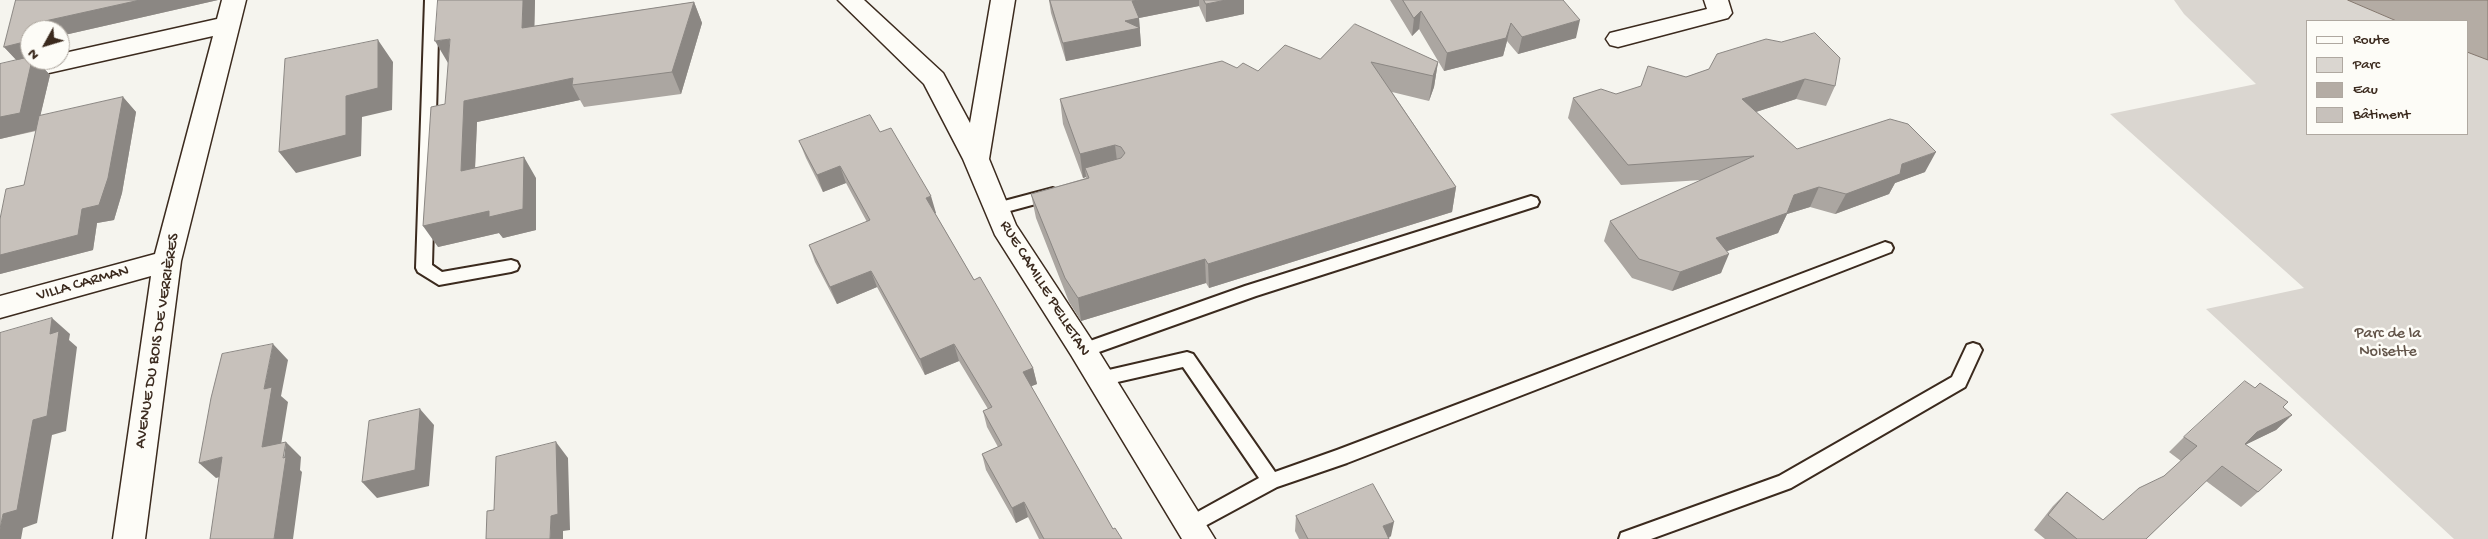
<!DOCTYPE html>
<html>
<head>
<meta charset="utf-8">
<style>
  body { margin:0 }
  #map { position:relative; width:2488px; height:539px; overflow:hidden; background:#f5f4ee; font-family:"Gochi Hand",sans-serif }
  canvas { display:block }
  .legend { position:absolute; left:2306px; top:20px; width:162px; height:115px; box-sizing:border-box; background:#fdfcf7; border:1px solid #afa8a0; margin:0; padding:6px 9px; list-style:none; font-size:15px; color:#3b2a1e }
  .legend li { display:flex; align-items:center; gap:10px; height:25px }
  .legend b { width:25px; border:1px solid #afa8a0 }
  .north { position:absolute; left:20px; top:20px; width:50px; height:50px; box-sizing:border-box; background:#fdfcf7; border:1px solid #afa8a0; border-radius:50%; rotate:231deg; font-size:14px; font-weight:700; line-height:20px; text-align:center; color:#3b2a1e }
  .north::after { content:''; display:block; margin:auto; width:18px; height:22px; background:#3b2a1e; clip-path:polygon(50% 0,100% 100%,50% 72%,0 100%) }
</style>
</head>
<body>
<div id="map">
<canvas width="2488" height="539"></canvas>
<ul class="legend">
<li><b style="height:6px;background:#fdfcf7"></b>Route</li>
<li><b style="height:14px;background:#dad6d0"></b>Parc</li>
<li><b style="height:14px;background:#b4aca4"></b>Eau</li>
<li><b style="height:14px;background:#c7c1bb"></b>Bâtiment</li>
</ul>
<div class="north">N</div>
</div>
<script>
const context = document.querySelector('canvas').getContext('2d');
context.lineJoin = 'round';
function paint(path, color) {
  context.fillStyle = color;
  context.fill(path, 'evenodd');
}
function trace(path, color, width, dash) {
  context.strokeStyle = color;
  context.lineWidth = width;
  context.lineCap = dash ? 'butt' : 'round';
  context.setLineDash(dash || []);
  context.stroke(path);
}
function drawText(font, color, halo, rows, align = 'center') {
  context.font = font + ' "Gochi Hand",sans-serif';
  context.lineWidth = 5;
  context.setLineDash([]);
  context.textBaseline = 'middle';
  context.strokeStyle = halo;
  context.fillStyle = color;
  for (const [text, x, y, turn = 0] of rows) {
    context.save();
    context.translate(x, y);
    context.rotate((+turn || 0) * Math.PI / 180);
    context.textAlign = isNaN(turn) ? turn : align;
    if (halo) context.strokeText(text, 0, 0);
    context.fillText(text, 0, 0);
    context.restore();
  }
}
paint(new Path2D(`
  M2174,0H2488V539H2454L2206,309L2304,288L2110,114L2256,84L2184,14ZM2307,21H2467V134H2307Z`), '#dad6d0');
const water = new Path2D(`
  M2348,0H2488V60L2467,52V21H2397Z`);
paint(water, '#b4aca4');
trace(water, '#84786e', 1);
const lane = new Path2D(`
  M425,0H439L432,265L442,272L511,260L517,262L519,266L517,270L511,272L439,285L418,272L416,268Z
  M1053,188L1058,190L1061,194L1058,198L995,215L989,213L987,209L989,205Z
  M1531,196L1537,198L1539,202L1537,206L1256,296L1082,358L1076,356L1073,351L1076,346L1245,286Z
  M1885,242L1891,244L1893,248L1891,252L1347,463L1277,487L1190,534L1183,532L1181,526L1183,520L1259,478L1183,367L1100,386L1094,384L1091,379L1094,374L1100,372L1187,352L1193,354L1275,472L1337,450Z
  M1973,343L1979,345L1982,350L1965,387L1791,488L1651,539H1619L1621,533L1779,476L1952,377L1967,345Z`);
const street = new Path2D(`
  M222,0H246L181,261L145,539H113L151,276L0,318V296L155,254L213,36L0,84V68L34,60H60V54L217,19Z
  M838,0H864L943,73L970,123L991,0H1015L989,159L1016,225L1091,339L1215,539H1182L1071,355L995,235L963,159L924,84Z
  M1704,0H1728L1732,13L1728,18L1618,47L1610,45L1606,39L1610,33L1707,9Z`);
trace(lane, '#3b2a1e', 4);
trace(street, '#3b2a1e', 3);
paint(lane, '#fdfcf7');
paint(street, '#fdfcf7');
paint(new Path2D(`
  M16,0H218L60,36L30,30V60H36L50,75L40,116L123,97L136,112L122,193L114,220L97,223L93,250L0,274V219L24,185L36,131L0,139L17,60L4,47Z
  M535,0L534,26L694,2L702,23L681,94L584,107L580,100L477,122L475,167L536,178V230L503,238L499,233L438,247L445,104Z
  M1049,0H1244V14L1206,22L1199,6L1139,18L1141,46L1066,61L1051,13Z
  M1390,0H1563L1576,38L1518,54L1507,41L1503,56L1444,71L1419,29L1412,36Z
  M1781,42L1835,86L1826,106L1796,99L1756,112L1797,149L1925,172L1895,183L1889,194L1835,214L1810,207L1787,214L1778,233L1727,251L1721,273L1672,291L1632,278L1604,241L1610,221L1702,180L1621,185L1568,118L1573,98L1616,94L1686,77L1709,69Z
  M1320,59L1438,62L1434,87L1429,101L1392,92L1456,187L1452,212L1209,288L1206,283L1081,321L1069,302L1036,218L1031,194L1086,178V177L1083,178L1063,124L1060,99L1237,68L1258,71Z
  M880,132L936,213H935L974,280L1033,368L1037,384L1031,386L1113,529L1122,539H1039L1028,517L1016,523L986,470L982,454L998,447L987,427L983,411L988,409L959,361L925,375L877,287L837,304L815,262L809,245L867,222L846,183L823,192L806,158L799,141Z
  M2283,407L2292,415L2276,430L2246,444L2258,492L2241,507L2206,481L2146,539H2045L2034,530L2053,506L2067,492L2103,520L2164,476L2181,461L2169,452L2184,437Z
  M1296,516L1391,536L1389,538V539H1299L1295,531Z`), '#aba6a1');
paint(new Path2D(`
  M140,0H218L60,36V30H43L45,21Z
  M523,0H535L534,49L522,28Z
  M1139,0H1199V6L1139,18L1141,46L1066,61L1063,43L1132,1Z
  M1226,0H1244V14L1206,22V4Z
  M694,2L702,23L681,94L672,72Z
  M1421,11L1419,29L1412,36L1414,18Z
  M1580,20L1576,38L1518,54L1522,37Z
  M1511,23L1507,41L1503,56L1444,71L1447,53Z
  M450,39L448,63L435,41Z
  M378,40L393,62L392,110L362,117L361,156L296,173L279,152L346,96Z
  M20,43L30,54V59L18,62L4,47Z
  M32,60H36L50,75L37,130L0,139V117Z
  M1438,62L1434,87L1429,101L1433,76Z
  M573,78L572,85L580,100L477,122L474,192L461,171L464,101Z
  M1805,79L1796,99L1734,119L1742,99Z
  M123,97L136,112L122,193L114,220L97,223L93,250L0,274V255L82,209Z
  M1115,145L1118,169L1085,168L1086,177L1083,178L1080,154Z
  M1936,152L1925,172L1895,183L1889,194L1835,214L1846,194L1902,164Z
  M524,157L536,178V230L503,238L499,233L438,247L423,226Z
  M840,166L846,183L823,192L817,175Z
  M1456,187L1452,212L1209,288L1208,264Z
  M1819,187L1810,207L1787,214L1778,233L1708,258L1716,238L1794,195Z
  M931,196L936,213L931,215L926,198Z
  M1729,254L1721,273L1672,291L1680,272Z
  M1205,259L1206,283L1081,321L1078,298Z
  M871,271L877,287L837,304L830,287Z
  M52,318L70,334L69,340L77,347L66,431L52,435L37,523L23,528L21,539H0V529L3,514L33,420Z
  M273,344L288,360L281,396L288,402L278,463L262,447L264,389Z
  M954,344L959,361L925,375L920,359Z
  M1033,368L1037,384L1027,388L1023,372Z
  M420,409L434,425L429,486L377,498L362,482Z
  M2292,415L2276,430L2241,447L2257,432Z
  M286,442L301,457L300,470L302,472L293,539H274Z
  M556,442L568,458L570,530L563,531V539H550L551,516Z
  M222,457L239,472L216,478L199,463Z
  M1024,502L1028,517L1016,523L1012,508Z
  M1394,522L1391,536L1385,539L1383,526Z`), '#8b8783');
const building = new Path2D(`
  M16,0H140L45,21L43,30H30V43H20L4,47Z
  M438,0H523L522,28L694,2L672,72L572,85L573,78L464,101L461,171L524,157L523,209L489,217V211L423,226L431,107L445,104L450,39L435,41Z
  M1050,0H1139L1132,1L1139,18L1125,21L1140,28L1063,43Z
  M1204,0H1226L1206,4Z
  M1403,0H1563L1580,20L1522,37L1511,23L1506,38L1447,53L1421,11L1414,18Z
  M1355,24L1438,62L1433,76L1371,62L1456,187L1208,264L1205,259L1078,298L1065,278L1031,194L1089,178L1085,168L1121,158L1125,153L1121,147L1115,145L1080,154L1060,99L1222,61L1237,68L1243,63L1258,71L1285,45L1320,59Z
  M1815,33L1840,58L1835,86L1805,79L1742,99L1797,149L1890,119L1908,124L1936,152L1902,164L1900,174L1846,194L1819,187L1794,195L1787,213L1716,238L1729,254L1680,272L1639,259L1610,221L1754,156L1628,165L1573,98L1601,89L1616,94L1641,86L1648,66L1686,77L1709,69L1717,54L1766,39L1781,42Z
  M378,40V88L346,96V135L279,152L285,59Z
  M30,57V60H32L20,113L0,117V64Z
  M123,97L108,178L99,205L82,209L78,235L0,255V219L6,189L24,185L39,116Z
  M870,115L880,132L891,128L931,196L926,198L974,280L980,277L1033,368L1023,372L1113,529L1115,528L1122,539H1044L1024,502L1012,508L982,454L1002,445L983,411L992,407L954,344L920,359L871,271L830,287L809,245L870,220L840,166L817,175L799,141Z
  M52,318L50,334L59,331L47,416L33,420L17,510L3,514L0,529V333Z
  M273,344L264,389L272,387L262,447L286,442L283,458L286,457L274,539H210L222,457L199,463L211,398L222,354Z
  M2245,381L2255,388L2260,383L2288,402L2283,407L2292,415L2257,432L2245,444L2282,470L2258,492L2222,466L2146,539H2077L2048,515L2067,492L2103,520L2139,488L2164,476L2197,446L2184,437Z
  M420,409L415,470L362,482L369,421Z
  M556,442L558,514L551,516L550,539H486L487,511L494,510L496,457Z
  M1373,484L1394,522L1383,526L1389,539H1308L1296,516Z`);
paint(building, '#c7c1bb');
trace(building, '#8b8783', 1);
drawText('16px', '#3b2a1e', '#fdfcf7', [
  ["VILLA CARMAN",83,284,-16],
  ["RUE CAMILLE PELLETAN",1044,289,58],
  ["AVENUE DU BOIS DE VERRIÈRES",158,341,-81]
]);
drawText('16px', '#63554a', '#fdfcf7', [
  ["Parc de la",2388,335],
  ["Noisette",2388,353]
]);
</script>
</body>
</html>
